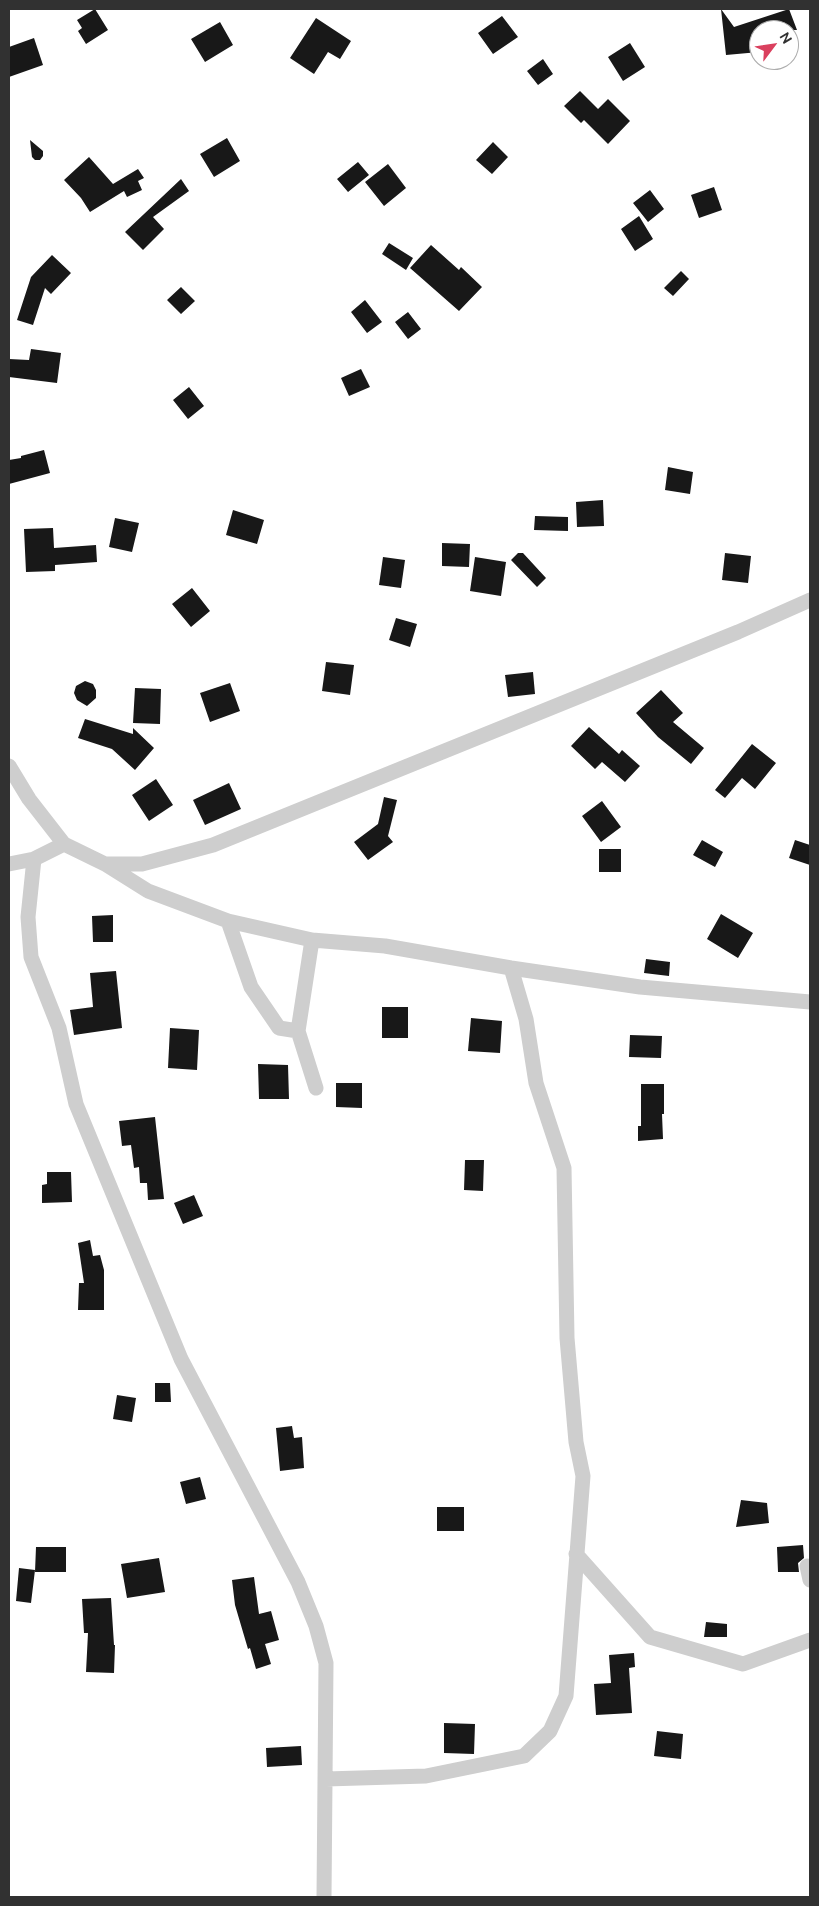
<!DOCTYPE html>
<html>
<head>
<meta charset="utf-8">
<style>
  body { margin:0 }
  #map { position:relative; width:819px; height:1906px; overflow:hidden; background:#fff; font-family:Ubuntu,sans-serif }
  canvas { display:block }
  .frame { position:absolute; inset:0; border:10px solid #313131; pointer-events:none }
  .north { position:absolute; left:749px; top:20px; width:50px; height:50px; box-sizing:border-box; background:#fff; border:1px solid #adadad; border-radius:50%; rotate:59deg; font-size:14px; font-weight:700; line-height:20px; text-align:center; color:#313131 }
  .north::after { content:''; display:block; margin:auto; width:18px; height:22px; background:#da405e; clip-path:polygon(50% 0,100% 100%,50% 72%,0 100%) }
</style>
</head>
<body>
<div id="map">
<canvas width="819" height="1906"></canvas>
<div class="frame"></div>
<div class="north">N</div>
</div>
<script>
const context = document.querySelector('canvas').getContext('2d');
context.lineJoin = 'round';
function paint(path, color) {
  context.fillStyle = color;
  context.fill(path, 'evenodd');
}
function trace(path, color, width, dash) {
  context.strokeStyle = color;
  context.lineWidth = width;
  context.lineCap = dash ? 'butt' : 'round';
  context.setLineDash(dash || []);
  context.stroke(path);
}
paint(new Path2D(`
  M95,9L108,30L86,44L78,31L82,28L77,20Z
  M721,9L734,27L789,9L797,30H759V52L726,55Z
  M502,16L518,37L493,54L478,33Z
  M316,18L351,41L340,59L328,52L314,74L290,58Z
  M220,22L233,45L205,62L191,39Z
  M34,38L43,65L9,77V47Z
  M630,43L645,67L623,81L608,57Z
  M543,59L553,74L538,85L527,71Z
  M580,91L598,109L608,99L630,121L608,144L584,120L581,123L564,106Z
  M227,138L240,161L214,177L200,154Z
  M30,140L43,151V156L40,160H35L32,157Z
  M493,142L508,157L492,174L476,160Z
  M89,157L113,184L138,169L144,178L138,181L142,190L127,197L124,191L90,212L81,198L64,180Z
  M358,162L369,175L348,192L337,179Z
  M388,164L406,188L384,206L365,182Z
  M181,179L189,191L153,217L164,229L143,250L125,232Z
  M714,187L722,210L699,218L691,195Z
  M650,190L664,209L648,222L633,203Z
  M639,216L653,239L635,251L621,229Z
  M389,243L413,258L406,270L382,254Z
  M431,245L459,270L461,267L482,287L459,311L410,268Z
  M52,255L71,273L51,294L45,288L33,325L17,320L31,277Z
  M681,271L689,279L673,296L664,288Z
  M181,287L195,301L181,314L167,300Z
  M365,300L382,322L367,333L351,312Z
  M408,312L421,329L408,339L395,322Z
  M31,349L61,353L57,383L9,377V359L29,360Z
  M361,369L370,387L349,396L341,378Z
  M189,387L204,406L188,419L173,400Z
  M44,450L50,473L9,484V460L21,458V456Z
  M668,467L693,472L690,494L665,490Z
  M603,500L604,526L577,527L576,502Z
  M233,510L264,520L257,544L226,535Z
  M535,516L568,517V531L534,530Z
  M115,518L139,523L132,552L109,547Z
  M53,528L54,548L96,545L97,562L55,565V571L26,572L24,529Z
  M442,543L470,544L469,567L442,566Z
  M518,553H523L546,578L537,587L511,560Z
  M725,553L751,556L748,583L722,580Z
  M383,557L405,560L401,588L379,585Z
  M475,557L506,562L501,596L470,591Z
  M192,588L210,611L191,627L172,604Z
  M396,618L417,624L410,647L389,640Z
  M326,662L354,665L350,695L322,691Z
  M533,672L535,694L508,697L505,675Z
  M85,681L93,684L96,690V698L87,706L77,700L74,693L76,686Z
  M230,683L240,711L210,722L200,693Z
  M135,688L161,689L160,724L133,723Z
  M661,690L683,713L673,722L704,748L691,764L658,737L636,713Z
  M85,719L133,734V728L154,748L135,770L112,749L78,738Z
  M589,727L619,754L622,750L640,766L625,782L602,762L595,769L571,746Z
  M752,744L776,763L755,789L742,778L725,798L715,790Z
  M156,779L173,805L149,821L132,795Z
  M229,783L241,809L205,825L193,800Z
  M384,797L397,800L388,836L393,842L368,860L354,842L378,824Z
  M602,801L621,827L601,842L582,816Z
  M702,840L723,852L715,867L693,855Z
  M795,840L810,845V865L789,858Z
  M599,849H621V872H599Z
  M721,914L753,933L738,958L707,939Z
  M113,915V942H93L92,916Z
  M646,959L670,962L669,976L644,973Z
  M116,971L122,1028L74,1035L70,1010L93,1007L90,973Z
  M382,1007H408V1038H382Z
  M471,1018L502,1021L500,1053L468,1051Z
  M170,1028L199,1030L197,1070L168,1068Z
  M630,1035L662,1036L661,1058L629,1057Z
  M258,1064L288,1065L289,1099H259Z
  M336,1083H362V1108L336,1107Z
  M641,1084H664V1114H662L663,1139L638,1141V1126H641Z
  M155,1117L164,1199L148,1200L147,1183H140L139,1167L134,1168L131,1145L122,1146L119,1121Z
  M465,1160H484L483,1191L464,1190Z
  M47,1172H71L72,1202L42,1203V1185L47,1184Z
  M194,1195L203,1216L183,1224L174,1203Z
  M90,1240L93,1256L100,1255L104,1270V1310H78L79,1283H84L78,1243Z
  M155,1383H170L171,1402H155Z
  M117,1395L136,1398L132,1422L113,1419Z
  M292,1426L294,1438L302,1437L304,1468L280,1471L276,1428Z
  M200,1477L206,1499L186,1504L180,1482Z
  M741,1500L767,1503L769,1523L736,1527Z
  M437,1507H464V1531H437Z
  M803,1545L804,1558L798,1563L799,1572H778L777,1547Z
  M36,1547H66V1572H35Z
  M159,1558L165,1592L127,1598L121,1564Z
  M19,1568L35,1570L31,1603L16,1601Z
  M254,1577L259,1614L271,1611L279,1640L265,1644L271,1664L256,1669L250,1648L248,1649L235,1605L232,1580Z
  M111,1598L114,1645H115L114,1673L86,1672L88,1633H84L82,1599Z
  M706,1622L727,1624V1637H704Z
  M634,1653L635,1667L629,1668L632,1713L596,1715L594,1684L611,1683L609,1655Z
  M444,1723L475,1724L474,1754L444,1753Z
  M657,1731L683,1734L681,1759L654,1756Z
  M301,1746L302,1765L267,1767L266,1748Z`), '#181818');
trace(new Path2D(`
  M9,766L29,799L64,844L105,864H142L213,845L738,632L810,600
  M34,859L28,917L31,957L59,1028L76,1104L181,1359L298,1582L316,1626L326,1663L324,1897
  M9,864L34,859L64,844
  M105,864L148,891L228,921L312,940L385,946L511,968L640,987L810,1002
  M228,921L251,987L279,1028L298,1031L312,940
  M298,1031L316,1088
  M576,1554L650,1637L743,1664L810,1640
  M807,1566L810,1580
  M326,1779L426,1776L524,1756L550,1731L566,1696L583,1476L576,1442L567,1338L564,1168L536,1083L526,1019L511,968`), '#cecece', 15);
</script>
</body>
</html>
